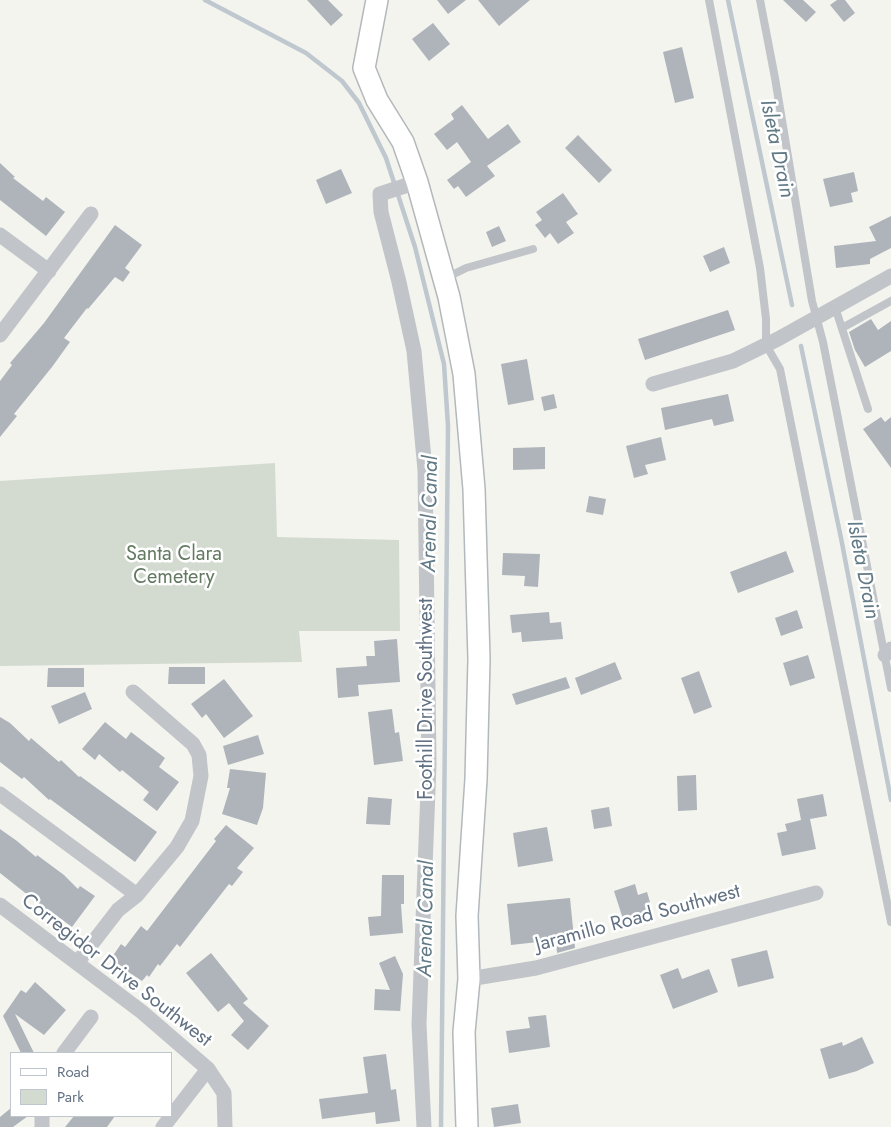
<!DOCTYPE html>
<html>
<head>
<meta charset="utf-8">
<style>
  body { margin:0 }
  #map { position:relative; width:891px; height:1127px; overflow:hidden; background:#f4f4ef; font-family:Jost,sans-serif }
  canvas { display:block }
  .legend { position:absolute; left:10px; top:1052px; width:162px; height:65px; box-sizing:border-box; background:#fff; border:1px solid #c0c6cd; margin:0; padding:6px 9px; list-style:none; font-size:15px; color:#627182 }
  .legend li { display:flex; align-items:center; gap:10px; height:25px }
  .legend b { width:25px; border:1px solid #c0c6cd }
</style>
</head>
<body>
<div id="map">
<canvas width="891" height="1127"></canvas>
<ul class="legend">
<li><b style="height:6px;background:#fff"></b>Road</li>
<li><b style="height:14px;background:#d3dbd0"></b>Park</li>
</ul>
</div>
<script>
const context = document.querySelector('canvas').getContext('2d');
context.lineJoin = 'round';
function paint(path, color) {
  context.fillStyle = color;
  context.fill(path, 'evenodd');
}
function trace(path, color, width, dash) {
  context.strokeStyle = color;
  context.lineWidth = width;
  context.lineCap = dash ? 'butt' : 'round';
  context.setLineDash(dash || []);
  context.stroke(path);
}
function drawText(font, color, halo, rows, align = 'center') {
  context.font = font + ' Jost,sans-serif';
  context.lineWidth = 5;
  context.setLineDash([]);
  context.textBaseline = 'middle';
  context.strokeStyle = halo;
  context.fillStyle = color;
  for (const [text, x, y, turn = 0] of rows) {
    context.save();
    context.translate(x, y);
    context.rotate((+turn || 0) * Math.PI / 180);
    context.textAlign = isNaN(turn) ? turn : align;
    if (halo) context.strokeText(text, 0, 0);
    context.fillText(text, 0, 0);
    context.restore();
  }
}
paint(new Path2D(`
  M275,463L277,537L399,540L400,631H299L302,662L0,666V481Z`), '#d3dbd0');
trace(new Path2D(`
  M205,0L306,53L342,81L359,103L386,158L415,247L444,364L448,426L441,1127
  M728,0L792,305
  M801,346L841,538L891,800`), '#bfc8ce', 4.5);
paint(new Path2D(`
  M307,0H328L343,15L331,26Z
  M437,0H466L448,14Z
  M478,0H530L499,26Z
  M783,0H803L816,12L806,22Z
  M837,0H845L855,13L844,22L830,5Z
  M433,23L450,44L429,61L412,39Z
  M682,47L694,98L675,103L663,52Z
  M462,105L488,139L508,124L521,142L487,166L495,176L466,197L458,186L454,189L447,180L471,162L457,142L447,150L434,134L454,119L451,114Z
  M578,135L612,170L599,183L565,148Z
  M0,163L15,177L13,178L43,201L46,197L65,212L46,236L0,200Z
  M341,169L352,193L326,204L316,180Z
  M854,172L858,191L851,193L853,202L830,207L823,179Z
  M563,193L578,214L566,222L574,233L558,244L550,233L545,238L535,225L542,220L536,212Z
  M891,216V248L870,259V264L836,268L834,246L876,241L869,227Z
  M115,225L142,245L125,268L130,272L123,282L115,277L88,309L87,308L64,338L70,342L52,367L14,414L17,416L0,437V381L12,365L10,363L44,323Z
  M499,226L506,241L492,247L486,232Z
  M724,247L730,263L710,272L703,256Z
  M728,310L735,330L645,360L638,339Z
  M871,319L878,330L891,321V351L865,367L855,350L849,332Z
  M527,359L534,400L508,405L501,364Z
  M554,394L557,408L544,411L541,397Z
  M728,394L734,421L714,426L712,419L665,430L661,408Z
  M881,417L885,422L891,417V468L863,429Z
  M661,437L666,460L645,465L648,474L634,478L626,446Z
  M545,447V469L513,470V448Z
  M589,496L606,499L603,515L586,512Z
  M786,551L794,572L738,593L730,572Z
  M503,553L540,554L538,587L524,586L525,576L502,575Z
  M797,610L803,628L781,636L775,618Z
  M549,612L550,623L561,622L563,639L522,642L521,632L512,633L510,615Z
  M397,639L400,682L358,685L359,696L338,698L336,668L367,666L366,656H375L374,641Z
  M808,655L815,678L790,686L783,663Z
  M615,662L622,679L581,695L575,678Z
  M169,667H205V684H168Z
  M48,668H84V687H47Z
  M699,671L712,707L694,714L681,678Z
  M566,677L570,688L516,705L512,694Z
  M224,679L253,716L224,738L206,714L202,718L191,704Z
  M85,692L92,709L59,724L51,706Z
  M392,709L395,733L399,732L403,761L374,765L368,712Z
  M0,717L10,723L29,741L31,738L59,762L61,760L79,777L80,776L157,832L135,862L50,799L49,800L24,777L22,779L0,762Z
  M105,722L126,739L131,732L165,758L159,767L179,782L157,811L143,800L149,792L122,770L120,772L99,754L95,760L82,749Z
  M258,735L264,754L228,765L223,746Z
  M230,769L266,773L263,808L257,825L222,814L230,788H227Z
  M696,775L697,810L678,811L677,776Z
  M823,794L827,816L810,819L816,849L782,856L777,833L787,831L785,824L801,820L797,799Z
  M368,797L392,799L390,825L366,824Z
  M609,807L612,826L594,829L591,810Z
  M226,825L254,848L237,868L243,872L232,886L229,884L180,947L177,944L160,966L158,964L149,977L147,975L142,981L110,960L121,944L125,947L141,926L147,931L216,841L214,839Z
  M547,827L553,861L518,867L513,833Z
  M0,829L17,841L36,857L37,855L64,875L78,889L80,886L95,896L72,927L49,910L48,911L0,873Z
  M382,875H404V904H401L403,933L370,936L368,917L381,916Z
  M635,884L638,895L647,892L652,909L623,919L614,891Z
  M570,898L575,948L557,953L556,940L511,945L507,904Z
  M767,950L774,978L738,987L731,959Z
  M211,953L248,999L243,1003L269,1026L248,1050L231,1035L244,1021L229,1003L218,1012L186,973Z
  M395,956L403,974L400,1013V1011L374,1010L375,989L390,990L379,963Z
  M678,968L682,979L709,969L718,992L673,1009L660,975Z
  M35,982L66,1010L44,1035L15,1014L34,1053H21L3,1016L21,990L26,993Z
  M546,1015L550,1047L509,1053L506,1031L530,1028L528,1017Z
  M862,1037L874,1063L857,1071L829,1079L820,1049L842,1042L843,1046Z
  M386,1054L391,1090L396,1089L400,1121L376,1124L375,1112L322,1119L319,1099L368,1093L363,1057Z
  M518,1104L521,1123L494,1127L491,1108Z
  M11,1108V1116H28L13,1127H0V1117Z
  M74,1116H115L107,1127H65Z`), '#aeb4ba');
const secondary = new Path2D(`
  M377,0L364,68L377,100L403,142L417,182L449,297L464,374L474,489L479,659L476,779L467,916L469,979L464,1032L467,1127`);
trace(secondary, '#b3b8bd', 24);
trace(new Path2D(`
  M709,0L760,268L766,319V345L780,369L891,922
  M760,0L775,78L812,301L823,342L891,688
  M446,278L466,268L533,249
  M835,307L868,409
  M842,328L891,301`), '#c1c4c8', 8);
trace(new Path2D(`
  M417,182L380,194L381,212L399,282L414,351L425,470L429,764L419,1024L424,1127
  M0,235L49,271
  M0,335L91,214
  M653,384L733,361L778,339L891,276
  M885,655L891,649
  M0,794L137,895
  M0,905L142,1012L208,1069L224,1093L225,1127
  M77,963L118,910L137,895L177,847L192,821L201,776L199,755L193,744L133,692
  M469,979L536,968L816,893
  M64,1053L91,1017
  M42,1127V1116
  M163,1127L208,1069`), '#c1c4c8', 15);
trace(secondary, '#fff', 21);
drawText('20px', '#637961', '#fff', [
  ["Santa Clara",174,555],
  ["Cemetery",174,578]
]);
drawText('20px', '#627182', '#fff', [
  ["Foothill Drive Southwest",427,699,-90],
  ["Jaramillo Road Southwest",638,919,-15],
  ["Corregidor Drive Southwest",116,971,38]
]);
drawText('italic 21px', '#627a86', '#fff', [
  ["Isleta Drain",776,149,78],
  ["Arenal Canal",431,514,-89],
  ["Isleta Drain",862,570,79],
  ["Arenal Canal",427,919,-89]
]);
</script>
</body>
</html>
